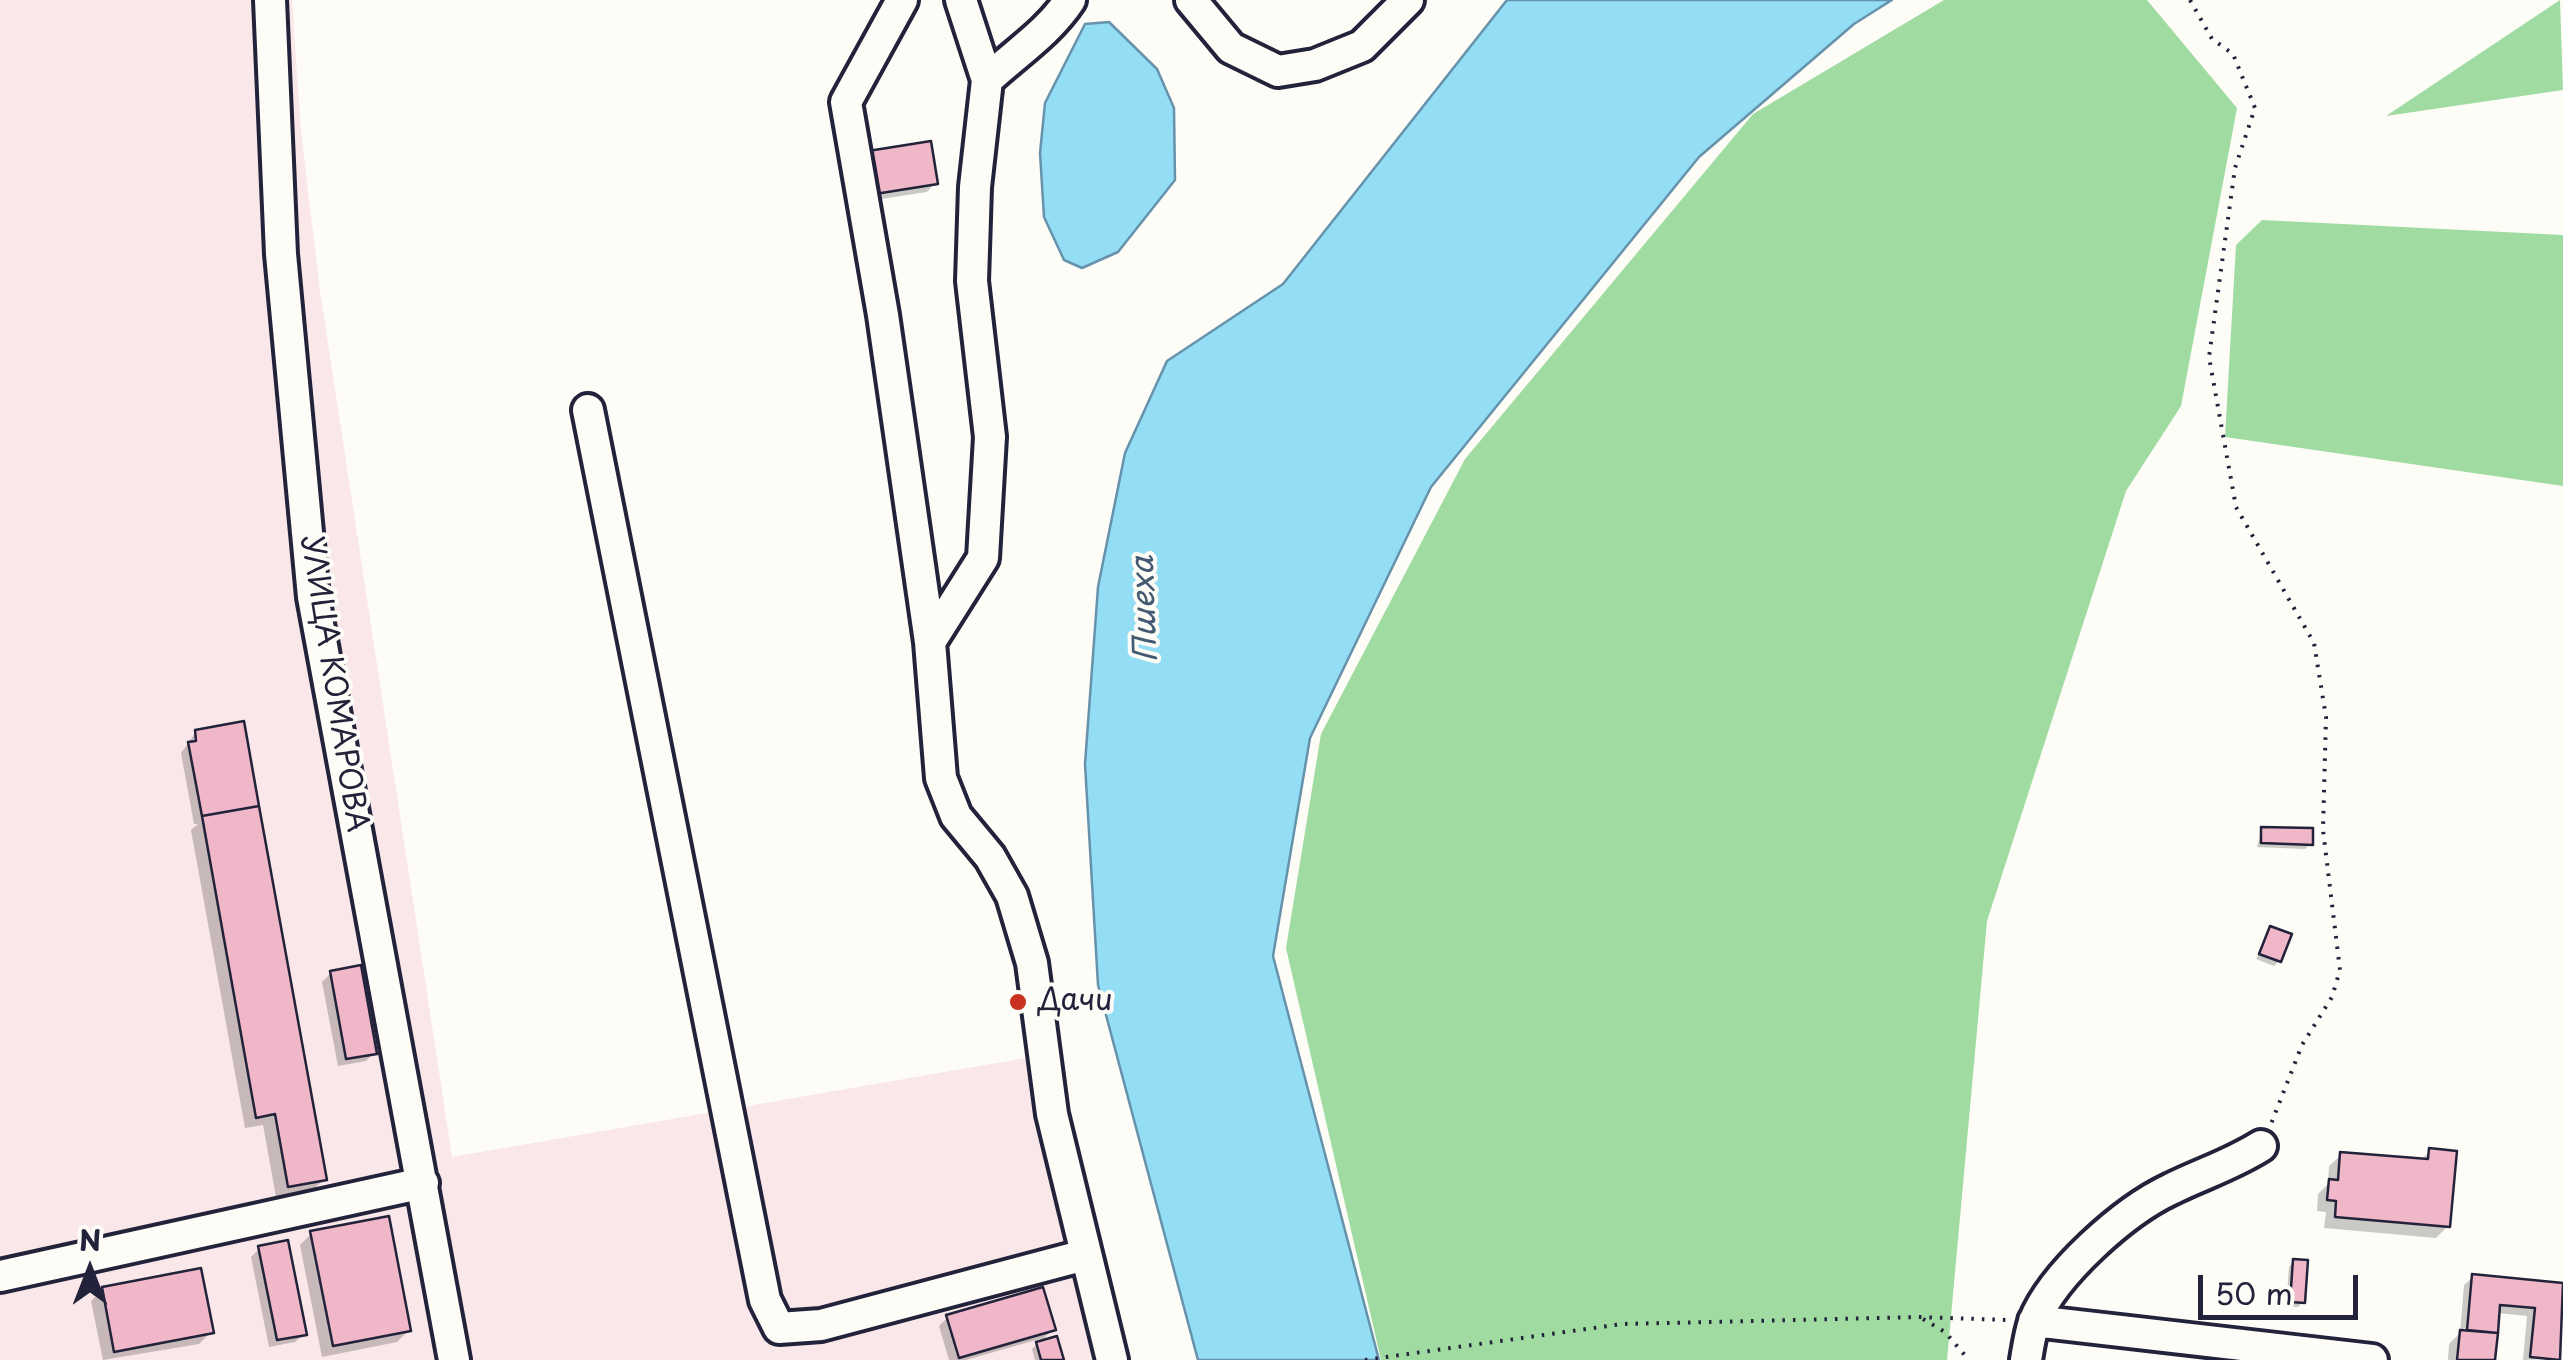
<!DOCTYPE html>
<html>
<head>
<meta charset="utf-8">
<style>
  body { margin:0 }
  #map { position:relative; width:2563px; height:1360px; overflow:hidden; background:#fdfcf7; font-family:"Playpen Sans",sans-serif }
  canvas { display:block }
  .north { position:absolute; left:40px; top:1220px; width:100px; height:100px; -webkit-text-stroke:8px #fdfcf7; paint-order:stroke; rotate:0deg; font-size:28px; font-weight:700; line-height:40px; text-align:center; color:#22223b }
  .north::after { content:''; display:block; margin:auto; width:35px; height:45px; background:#22223b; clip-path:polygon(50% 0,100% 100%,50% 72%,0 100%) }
  .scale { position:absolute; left:2198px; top:1275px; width:160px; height:45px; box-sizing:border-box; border:5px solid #22223b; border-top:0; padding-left:12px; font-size:30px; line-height:35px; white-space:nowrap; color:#22223b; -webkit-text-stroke:8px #fdfcf7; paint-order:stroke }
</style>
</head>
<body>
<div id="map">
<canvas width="2563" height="1360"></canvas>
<div class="north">N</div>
<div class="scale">50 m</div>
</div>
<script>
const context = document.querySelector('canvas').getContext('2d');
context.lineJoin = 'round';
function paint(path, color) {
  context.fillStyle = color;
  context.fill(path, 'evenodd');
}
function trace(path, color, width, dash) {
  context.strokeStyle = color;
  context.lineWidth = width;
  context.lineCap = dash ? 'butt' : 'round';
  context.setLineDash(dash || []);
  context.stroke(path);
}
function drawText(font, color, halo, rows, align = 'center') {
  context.font = font + ' "Playpen Sans",sans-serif';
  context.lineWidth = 8;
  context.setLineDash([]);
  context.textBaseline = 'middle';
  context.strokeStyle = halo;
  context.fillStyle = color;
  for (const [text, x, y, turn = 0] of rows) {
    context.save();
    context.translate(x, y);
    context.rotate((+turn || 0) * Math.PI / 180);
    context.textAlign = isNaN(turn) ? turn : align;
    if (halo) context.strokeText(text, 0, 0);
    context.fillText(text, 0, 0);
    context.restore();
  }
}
paint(new Path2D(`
  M0,0H292L301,132L320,291L452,1157L1026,1058L1092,1360H0Z`), '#f9e7e9');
paint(new Path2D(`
  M1944,0H2147L2237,108L2181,406L2126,491L1987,921L1947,1360H1381L1286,948L1321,734L1465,459L1753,114Z
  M2560,0L2563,90L2386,116Z
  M2262,220L2563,235V486L2225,437L2236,245Z`), '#a0dba1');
const water = new Path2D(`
  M1507,0H1892L1854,24L1699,157L1431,487L1310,738L1273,956L1379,1360H1198L1098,985L1085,764L1098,587L1125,453L1167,361L1283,284Z
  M1109,22L1157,69L1174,108L1175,180L1118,252L1082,268L1064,260L1044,217L1040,153L1045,103L1085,24Z`);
paint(water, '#93ddf5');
trace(water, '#6692ab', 2.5);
paint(new Path2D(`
  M861,162L935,183L927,192L868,201Z
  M196,732L324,1179L313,1190L276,1197L263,1125L245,1128L191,830L198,824H194L181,753Z
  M2262,829L2310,844L2305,849L2257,847Z
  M2271,929L2279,961L2274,966L2256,959Z
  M331,973L374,1053L366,1061L338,1066L322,982Z
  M2430,1151L2448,1226L2436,1238L2324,1228L2326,1212L2317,1211L2318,1194L2328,1184L2329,1166L2341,1155L2420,1161Z
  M312,1233L408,1331L397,1342L322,1357L300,1245Z
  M260,1248L304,1334L295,1342L269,1347L251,1257Z
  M2294,1261L2303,1302L2298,1307L2286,1306L2289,1267Z
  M2473,1277L2563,1285L2557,1359L2523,1360L2527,1316L2497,1313L2492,1360H2448L2449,1344L2460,1333L2464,1285Z
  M103,1289L211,1332L199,1344L103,1360L91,1301Z
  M948,1317L1053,1329L1038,1344L1061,1360H1035L1032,1349L1043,1338L966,1360H949L939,1326Z`), '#0003');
const building = new Path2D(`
  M931,141L938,184L875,194L868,151Z
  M244,721L259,806L202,816L188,742L196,741L195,730Z
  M259,806L327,1180L288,1187L275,1114L256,1118L202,816Z
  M2261,827L2313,828V845L2261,843Z
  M2270,926L2292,934L2281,962L2259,954Z
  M361,965L377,1054L346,1059L330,971Z
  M2429,1148L2457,1151L2450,1227L2335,1217L2336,1201L2327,1200L2329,1179L2338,1180L2340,1152L2428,1159Z
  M389,1216L411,1331L333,1346L310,1231Z
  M288,1240L307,1335L277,1340L258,1246Z
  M2293,1259L2308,1260L2305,1303L2290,1302Z
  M201,1268L214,1333L114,1352L102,1287Z
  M2472,1274L2563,1283L2560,1360L2530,1357L2535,1308L2500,1305L2498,1333L2467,1330Z
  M1043,1287L1056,1330L959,1358L946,1315Z
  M2460,1330L2498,1333L2495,1360H2457Z
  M1057,1336L1064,1360H1041L1036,1342Z`);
paint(building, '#f0b7c9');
trace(building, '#22223b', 2.5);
const minor = new Path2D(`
  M270,0L281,254L313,597L454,1360
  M902,0L846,102L883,315L930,642
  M961,0L987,80L975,187L972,281L990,437L983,558L930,642L941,778L956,816L990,857L1012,896L1032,963L1052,1114L1112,1360
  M1191,0L1231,48L1278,71L1315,65L1362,46L1408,0
  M987,80C1016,53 1048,33 1070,0
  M588,410L765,1300L779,1328L821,1325L1085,1255
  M0,1276L423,1183
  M2034,1321L2372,1360
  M2026,1360C2028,1348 2030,1334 2034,1322C2053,1274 2124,1211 2171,1189C2203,1173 2229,1166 2261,1146`);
trace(minor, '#22223b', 38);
trace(new Path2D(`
  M2190,0L2212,39L2233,54L2255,108L2235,168L2209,357L2236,507L2314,643L2326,717L2323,830L2340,970L2332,997L2302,1045L2271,1124
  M1923,1319L1945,1332L1969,1360
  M1365,1360L1622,1324L1918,1317L2008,1320`), '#22223b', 4, [2.5, 8]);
trace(minor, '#fdfcf7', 30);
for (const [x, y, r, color] of [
  [1018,1002,10,"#c8321e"]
]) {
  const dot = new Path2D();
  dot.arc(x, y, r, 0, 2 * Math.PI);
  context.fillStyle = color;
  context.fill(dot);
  trace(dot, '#fdfcf7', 4);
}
drawText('30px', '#22223b', '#fdfcf7', [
  ["УЛИЦА КОМАРОВА",333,684,81]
]);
drawText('30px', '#22223b', '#fdfcf7', [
  ["Дачи",1038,1002]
], 'left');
drawText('italic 32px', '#445a73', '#fdfcf7', [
  ["Пшеха",1146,609,-92]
]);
</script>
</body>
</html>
